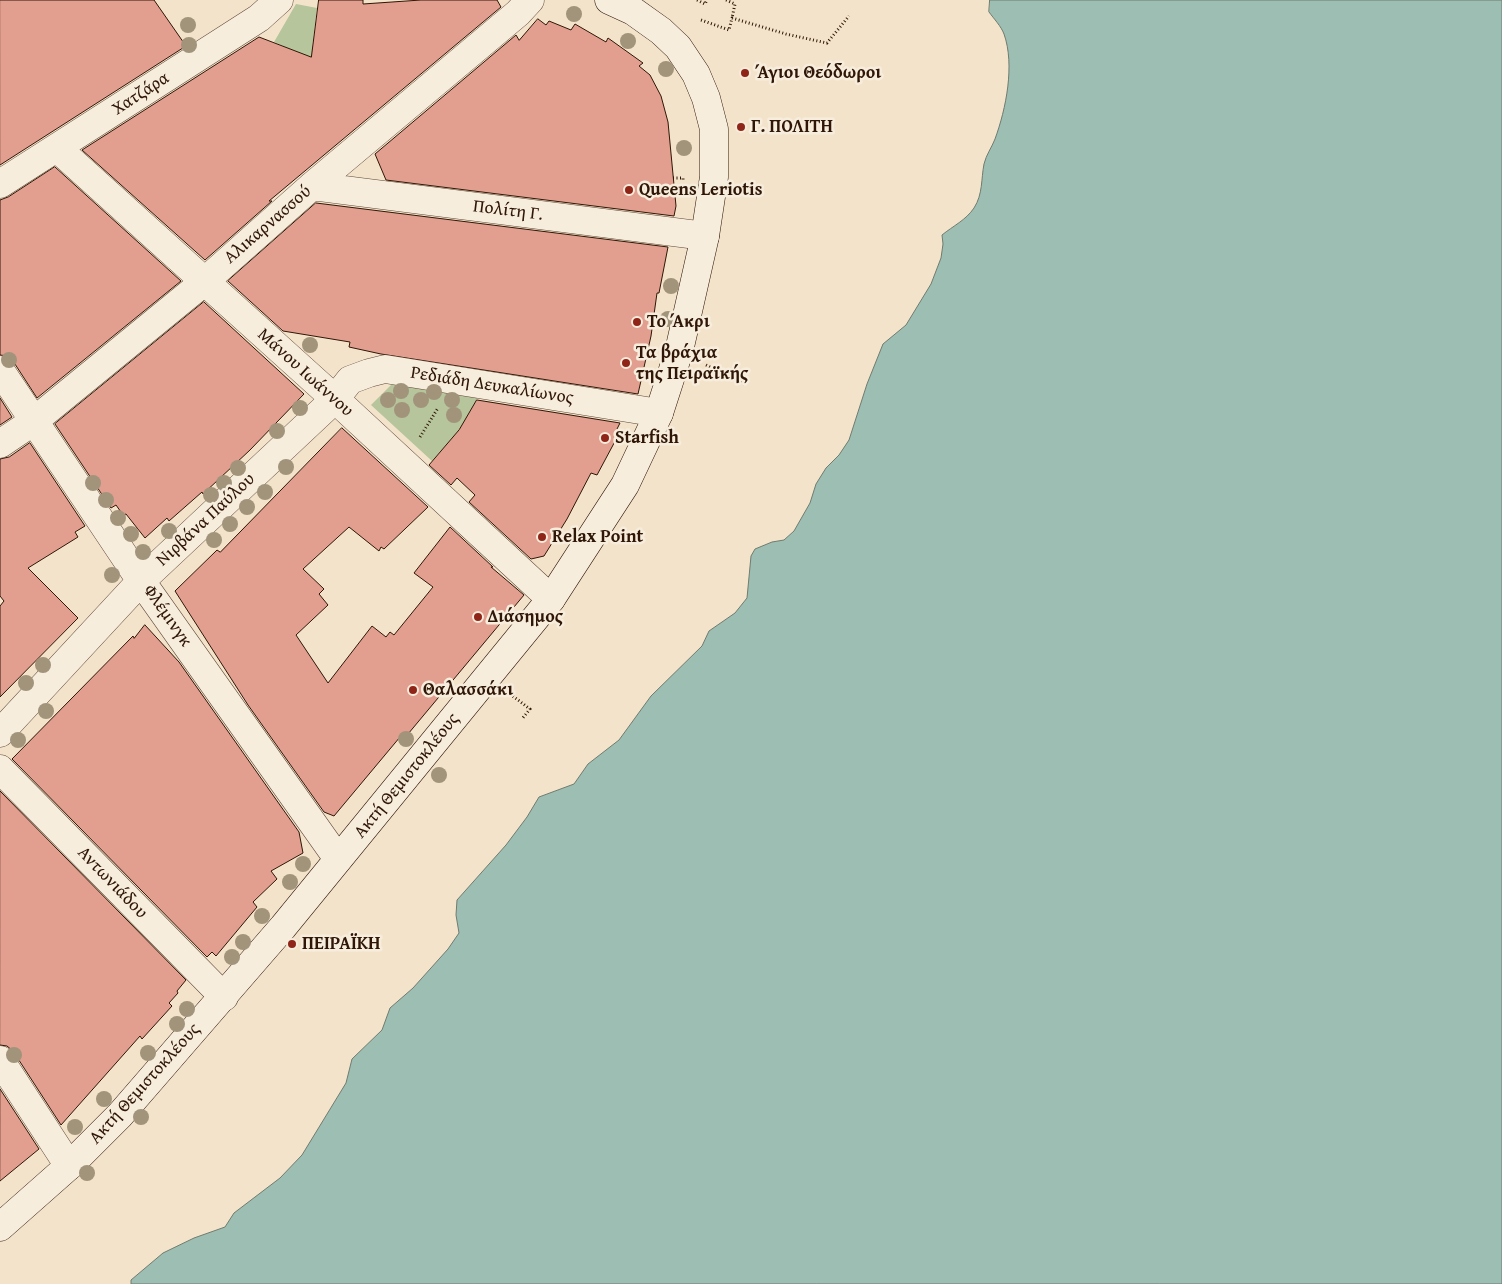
<!DOCTYPE html>
<html>
<head>
<meta charset="utf-8">
<style>
  body { margin:0 }
  canvas { display:block; background:#f3e3ca }
</style>
</head>
<body>
<canvas width="1502" height="1284"></canvas>
<script>
const context = document.querySelector('canvas').getContext('2d');
context.lineJoin = 'round';
function paint(path, color) {
  context.fillStyle = color;
  context.fill(path, 'evenodd');
}
function trace(path, color, width, dash) {
  context.strokeStyle = color;
  context.lineWidth = width;
  context.lineCap = dash ? 'butt' : 'round';
  context.setLineDash(dash || []);
  context.stroke(path);
}
function drawText(font, color, halo, rows, align = 'center') {
  context.font = font + ' "Gentium Book Plus",serif';
  context.lineWidth = 5;
  context.setLineDash([]);
  context.textBaseline = 'middle';
  context.strokeStyle = halo;
  context.fillStyle = color;
  for (const [text, x, y, turn = 0] of rows) {
    context.save();
    context.translate(x, y);
    context.rotate((+turn || 0) * Math.PI / 180);
    context.textAlign = isNaN(turn) ? turn : align;
    if (halo) context.strokeText(text, 0, 0);
    context.fillText(text, 0, 0);
    context.restore();
  }
}
paint(new Path2D(`
  M296,4L317,8L312,48L362,56L274,70L283,46L274,42Z
  M395,381L478,395C472,419 448,443 432,461L371,405Z`), '#b6c59b');
const water = new Path2D(`
  M990,0H1502V1284H131V1280L163,1253L194,1238L225,1227L234,1213L280,1178L302,1155L346,1083L352,1059L382,1030L390,1008L413,988L448,949L459,933L456,915L457,900L506,845L527,817L539,797L574,784L588,764L619,740L651,696L702,646L709,631L735,613L747,598L751,556L755,549L772,542L784,540L794,531L810,503L816,484L826,468L839,455L849,440L867,384L883,344L906,325L931,284L941,258L943,244L942,235C953,226 966,220 974,208C983,194 981,179 984,164C986,155 992,147 995,139C1006,109 1015,65 1004,34C1001,26 994,19 989,12Z`);
paint(water, '#9cbeb3');
trace(water, '#707b6e', 1);
const building = new Path2D(`
  M0,0H154L186,46L0,165Z
  M319,0H363V4L421,0H497L501,7L269,201H272L205,260L82,150L259,37L311,57Z
  M538,19L546,25L549,21L571,30L575,24L606,42L608,38L643,63L639,66L650,75L661,96L668,122L676,206L674,216L386,180L375,154L516,35L519,40Z
  M55,167L181,281L37,398L13,361L7,356L0,355V200L8,197Z
  M316,203L668,247L659,293H657L651,336L638,394L381,354L349,347L350,342L283,331L228,281Z
  M204,302L304,394L250,450L203,494L202,492L169,521L167,518L145,538L126,514L123,515L116,505L111,508L55,424Z
  M0,398L12,417L0,425Z
  M477,400L620,423L617,429L620,432L597,475L591,473L567,519L544,556L531,559L469,502L475,495L457,478L451,485L429,465L459,430Z
  M342,428L428,507L384,549L381,547L379,551L349,527L303,569L324,589L319,594L328,605L296,635L328,683L372,626L386,637L390,632L394,635L433,587L414,573L450,527L493,567H491L524,595L403,740L400,737L334,816L324,812L248,705L175,591L217,550L220,552Z
  M30,443L85,526L75,532L78,537L28,568L78,618L0,697V606L4,601L0,596V459L9,457Z
  M145,625L179,662L299,832L303,853L271,871L277,879L253,902L257,907L216,956L212,952L207,957L12,759L133,636L134,638Z
  M0,791L186,980L177,991L178,993L169,1003L172,1006L142,1039L140,1036L61,1125L13,1051L7,1046L0,1045Z
  M0,1089L39,1149L0,1181Z`);
paint(building, '#e29f90');
trace(building, '#2f1606', 1);
const street = new Path2D(`
  M57,148L335,399L551,599
  M0,184L259,18L279,0
  M312,186L705,236
  M0,370L141,581L338,859
  M0,444L34,421L204,282L312,186L518,13L530,0
  M0,733L141,581L335,399L350,380L369,373L385,369L659,413
  M0,769L224,997
  M0,1060L69,1166`);
const secondary = new Path2D(`
  M0,1227L69,1166L120,1115L283,927L551,599L625,485L659,413L679,351L705,236L714,177V129L706,98L696,74L678,47L661,31L633,11L609,0`);
trace(street, '#604937', 29);
trace(secondary, '#2f1606', 29);
trace(new Path2D(`
  M697,0L705,4L707,0
  M726,0L735,4L732,18
  M701,20L729,30L732,18L786,34L827,43L849,16
  M673,178H683V180
  M706,365L744,384
  M420,437L438,408
  M510,694L530,709L522,719`), '#2f1606', 3, [1, 2.5]);
trace(street, '#f7eddd', 28);
trace(secondary, '#f7eddd', 28);
context.fillStyle = '#a1947b';
for (const [x, y] of [
  [574,14],
  [188,25],
  [628,41],
  [189,45],
  [666,69],
  [684,148],
  [671,286],
  [668,319],
  [310,345],
  [9,360],
  [401,391],
  [434,392],
  [388,400],
  [421,400],
  [452,400],
  [300,408],
  [402,410],
  [454,415],
  [277,431],
  [286,467],
  [238,468],
  [93,483],
  [224,483],
  [265,492],
  [211,495],
  [106,500],
  [247,507],
  [118,518],
  [230,524],
  [169,531],
  [131,534],
  [214,540],
  [143,552],
  [112,575],
  [43,665],
  [26,683],
  [46,711],
  [406,739],
  [18,740],
  [439,775],
  [303,864],
  [290,882],
  [262,916],
  [243,942],
  [232,957],
  [187,1009],
  [177,1024],
  [148,1053],
  [14,1055],
  [104,1099],
  [141,1117],
  [75,1127],
  [87,1173]
]) {
  context.beginPath();
  context.arc(x, y, 8, 0, 2 * Math.PI);
  context.fill();
}
for (const [x, y, r, color] of [
  [745,73,5,"#8f2418"],
  [741,127,5,"#8f2418"],
  [629,190,5,"#8f2418"],
  [637,322,5,"#8f2418"],
  [626,363,5,"#8f2418"],
  [605,438,5,"#8f2418"],
  [542,537,5,"#8f2418"],
  [478,617,5,"#8f2418"],
  [413,690,5,"#8f2418"],
  [292,944,5,"#8f2418"]
]) {
  const dot = new Path2D();
  dot.arc(x, y, r, 0, 2 * Math.PI);
  context.fillStyle = color;
  context.fill(dot);
  trace(dot, '#f7eddd', 2);
}
drawText('bold 18px', '#2f1606', '#f7eddd', [
  ["Άγιοι Θεόδωροι",755,73],
  ["Γ. ΠΟΛΙΤΗ",751,127],
  ["Queens Leriotis",639,190],
  ["Το Άκρι",647,322],
  ["Τα βράχια",636,353],
  ["της Πειραϊκής",636,374],
  ["Starfish",615,438],
  ["Relax Point",552,537],
  ["Διάσημος",488,617],
  ["Θαλασσάκι",423,690],
  ["ΠΕΙΡΑΪΚΗ",302,944]
], 'left');
drawText('18px', '#2f1606', '#f7eddd', [
  ["Χατζάρα",141,94,-33],
  ["Πολίτη Γ.",508,211,7],
  ["Αλικαρνασσού",268,225,-41],
  ["Μάνου Ιωάννου",305,373,42],
  ["Ρεδιάδη Δευκαλίωνος",492,386,9],
  ["Νιρβάνα Παύλου",206,520,-43],
  ["Φλέμινγκ",167,616,55],
  ["Ακτή Θεμιστοκλέους",407,776,-51],
  ["Αντωνιάδου",112,883,46],
  ["Ακτή Θεμιστοκλέους",145,1084,-48]
]);
</script>
</body>
</html>
